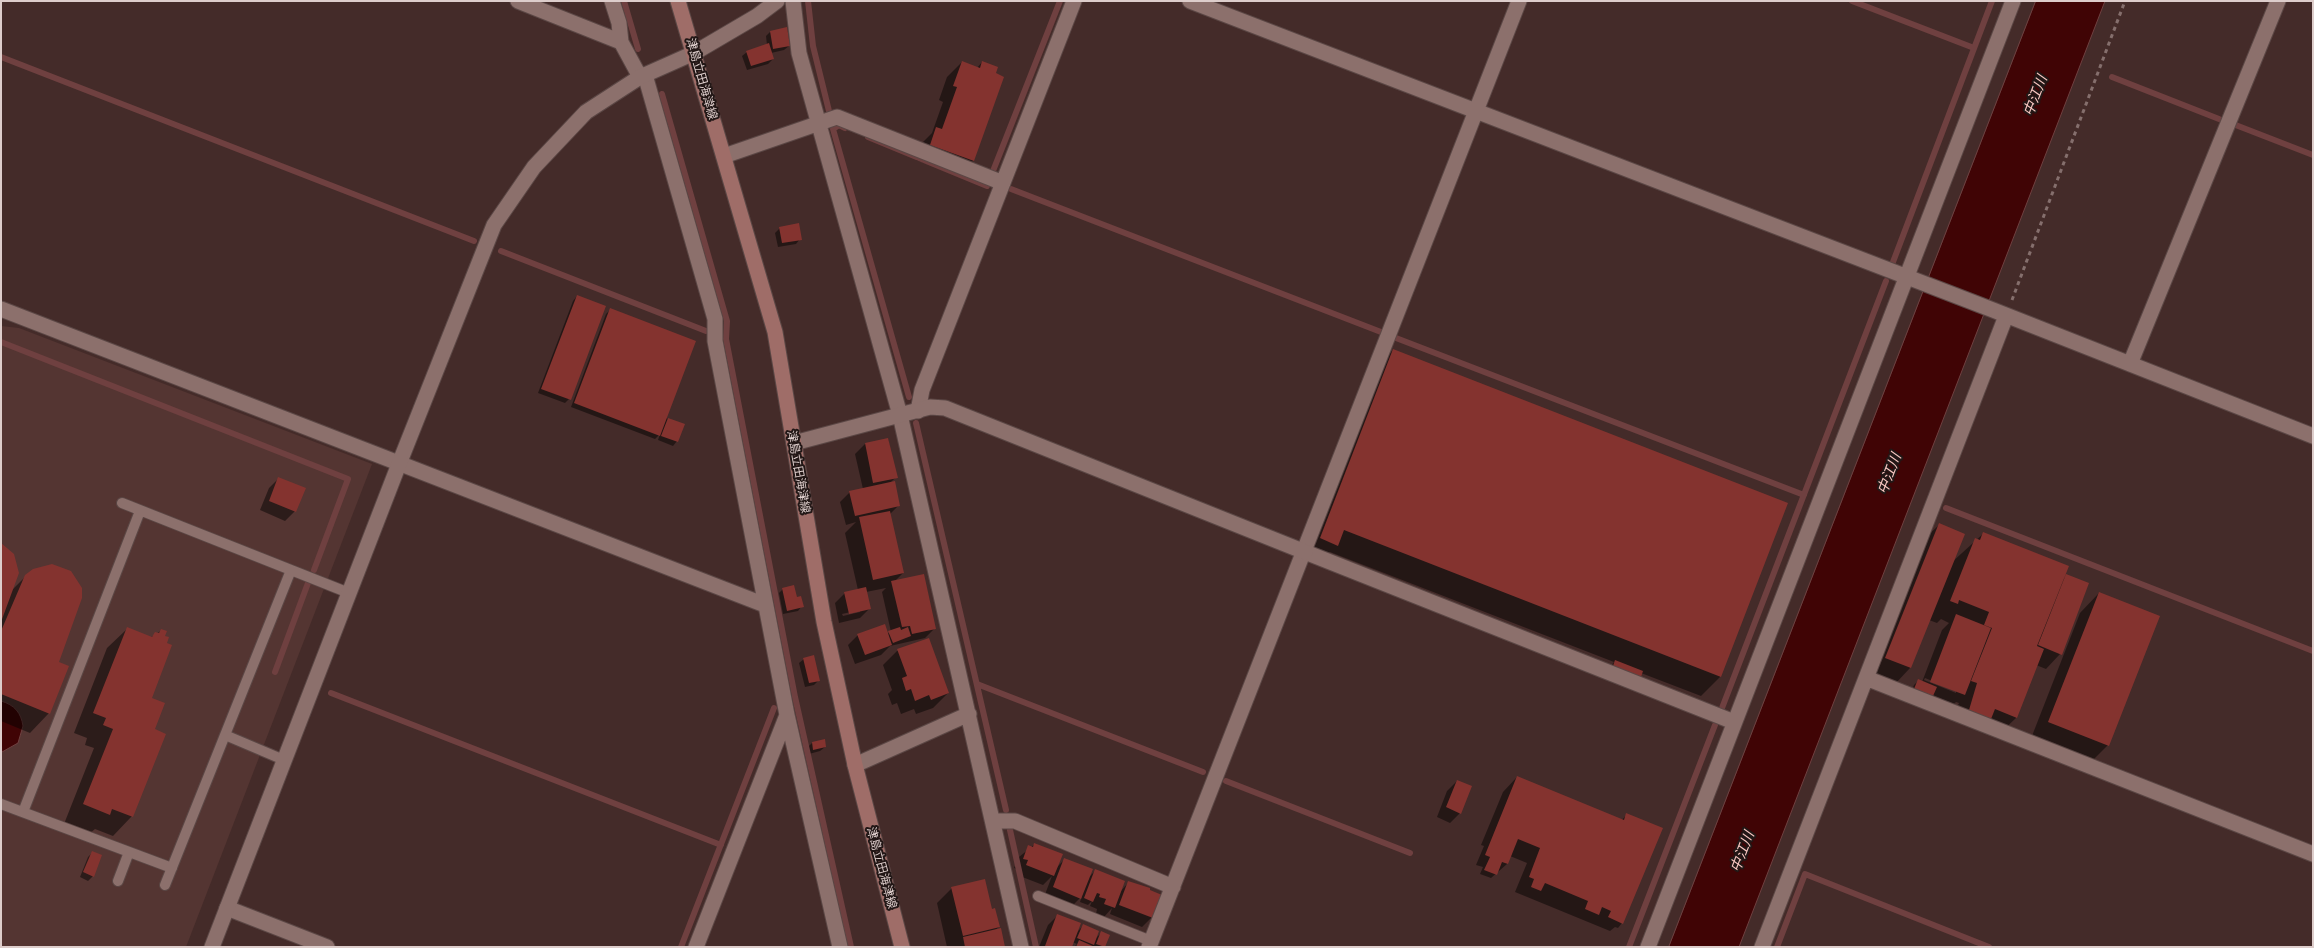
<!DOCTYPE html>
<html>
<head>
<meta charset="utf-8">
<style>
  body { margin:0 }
  #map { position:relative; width:2314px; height:948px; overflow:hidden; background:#442b29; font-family:"DM Sans",sans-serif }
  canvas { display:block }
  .frame { position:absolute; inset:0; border:2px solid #ddcdcb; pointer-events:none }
</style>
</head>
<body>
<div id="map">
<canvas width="2314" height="948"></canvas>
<div class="frame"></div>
</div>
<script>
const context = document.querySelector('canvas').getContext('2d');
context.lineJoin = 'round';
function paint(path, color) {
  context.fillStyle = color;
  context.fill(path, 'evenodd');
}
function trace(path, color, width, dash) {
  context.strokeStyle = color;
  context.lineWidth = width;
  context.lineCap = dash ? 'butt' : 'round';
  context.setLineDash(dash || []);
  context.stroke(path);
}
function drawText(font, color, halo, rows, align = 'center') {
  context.font = font + ' "DM Sans","Noto Sans JP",sans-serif';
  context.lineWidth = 4;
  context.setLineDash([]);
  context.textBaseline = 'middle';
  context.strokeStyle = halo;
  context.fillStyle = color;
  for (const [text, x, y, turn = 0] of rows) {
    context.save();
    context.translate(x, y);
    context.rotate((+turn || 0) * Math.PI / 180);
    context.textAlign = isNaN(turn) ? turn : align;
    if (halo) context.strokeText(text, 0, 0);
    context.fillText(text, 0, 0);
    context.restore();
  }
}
paint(new Path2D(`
  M1,326L19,328L372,464L186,947H1Z`), '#543532');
const water = new Path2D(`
  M2036,1H2105L1739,947H1669Z
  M1,701C15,705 21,713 23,726L18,743L2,752Z`);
paint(water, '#400405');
trace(water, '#6f4040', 1);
paint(new Path2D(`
  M770,32L789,46L784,50L771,53L773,59L768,64L747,70L742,56L747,52L767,45L766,36Z
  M962,62L977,68L982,62L993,74L1003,77L973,161L958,175L916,160L922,143L932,133L943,102L939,100L947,77Z
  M780,228L800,239L796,244L778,247L775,233Z
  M577,296L569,399L565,403L538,393L573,301Z
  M610,310L666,418L684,425L677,441L673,446L658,440L660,434L655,439L571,407L606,314Z
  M1393,350L1787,504L1720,677L1701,696L1641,673L1635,681L1611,666L1614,662L1330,552L1327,555L1311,548L1374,370Z
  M888,439L896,477L890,483L899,505L889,515L903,573L894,582L935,628L925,638L890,646L881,655L855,664L848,645L858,635L887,634L891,632L882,592L886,588L866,592L870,608L860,618L839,623L835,603L845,593L858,590L845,533L856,522L846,525L840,502L850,492L863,489L855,454L865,444ZM860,610V612L843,616L842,614Z
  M278,479L295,511L285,521L260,510L269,488Z
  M1939,525L1951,563L1984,533L2061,581L2067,575L2060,654L2046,669L2036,665L2016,718L1996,737L1952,719L1959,703L1956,702L1949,709L1910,694L1914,685L1918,681L1922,682L1942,630L1949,623L1941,619L1937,623L1929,620L1910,668L1896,683L1872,673L1924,539ZM1925,678L1956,691V693L1924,680Z
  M1,545L13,589L26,576L57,663L49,713L30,733L1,721Z
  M783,589L802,606L798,611L783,614L779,593Z
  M2099,593L2108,745L2088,765L2030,741L2080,613Z
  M127,629L150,638L162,630L150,698L153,730L132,816L113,836L95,829L89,834L64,824L94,748L85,745L87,738L74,733L107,648Z
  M928,639L948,693L933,708L916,714L914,709L901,714L897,703L892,705L888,694L892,690L883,665L897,651Z
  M804,659L818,681L814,685L805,687L799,663Z
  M812,743L825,747L820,751L809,754L808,747Z
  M1517,777L1622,820L1627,814L1622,923L1618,928L1615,927L1610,931L1515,892L1527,863L1510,856L1507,864L1491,878L1480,874L1483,867L1476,865L1484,846L1481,845L1503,792Z
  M1457,781L1460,813L1450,823L1437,817L1447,791Z
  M1035,844L1056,868L1065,859L1088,878L1095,871L1120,892L1128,883L1152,917L1142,927L1110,914L1112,908L1104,917L1096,914L1097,909L1090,906L1092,901L1088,905L1080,902L1082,896L1070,908L1044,897L1052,876L1043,885L1017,875L1019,870L1014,868L1019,857Z
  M92,853L93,876L88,881L80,877L88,857Z
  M952,888L991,910L999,927L994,931L1004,947H947L937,903Z
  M1058,915L1076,933L1083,926L1095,939L1101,933L1108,935L1104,947H1074L1077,944L1072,942L1070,947H1039L1048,925Z`), '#0007');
trace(new Path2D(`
  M624,1L638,49
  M808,1L813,46L829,111
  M1852,1L1974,48
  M1,57L474,241
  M2112,77L2219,119
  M662,94L727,321L726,339L795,697L851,947
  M2233,124L2313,155
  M845,128L839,125L833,129L909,397
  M868,137L987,186
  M993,171L1060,1
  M1011,189L1381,332
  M501,251L706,331
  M1893,262L1992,1
  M1396,338L1804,495
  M1,342L348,479L314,570
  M916,423L1006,810
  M1946,508L2313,651
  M275,672L308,583
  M977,684L1203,772
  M331,693L721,845
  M1722,708L1886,281
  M1226,781L1410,853
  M1010,830L1036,947
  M681,947L774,708
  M1629,947L1715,725
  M1777,947L1805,874L1989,947`), '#6f4040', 6);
paint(new Path2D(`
  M787,27L790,46L773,49L770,31Z
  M769,43L774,59L751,66L746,51Z
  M962,61L980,68L982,61L998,67L996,73L1004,77L974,161L930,145L936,127L942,129L957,87L953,86Z
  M799,223L802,240L782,243L779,227Z
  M577,295L606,306L571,400L541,389Z
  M610,308L696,341L660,436L574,403Z
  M1393,349L1788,503L1721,677L1344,530L1338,546L1320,538Z
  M668,418L685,424L678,442L661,436Z
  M888,438L898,478L873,483L865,443Z
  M278,477L306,488L296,512L269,501Z
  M895,481L900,506L855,516L849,491Z
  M890,511L904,573L873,580L859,517Z
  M1939,523L1965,534L1911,668L1885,658Z
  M1983,532L2069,566L2037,646L2044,649L2017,718L1995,709L1991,719L1969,710L1977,683L1971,681L1992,628L1984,625L1989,612L1959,600L1958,604L1950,601L1975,538L1980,540Z
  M1,543L14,554L19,573L1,622Z
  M52,564L71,571L82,588V598L59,662L69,666L50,714L1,694V631L25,575L33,569Z
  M924,574L936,629L912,634L910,626L902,627L891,581Z
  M2066,574L2089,583L2062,655L2038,645Z
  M794,585L797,597L801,596L804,607L787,611L782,588Z
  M866,587L871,609L849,614L844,592Z
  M2099,592L2160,616L2109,746L2048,722Z
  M1956,614L1991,628L1965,695L1930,682Z
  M885,624L892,645L865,655L857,634Z
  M127,627L152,637L155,632L159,633L161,629L167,631L165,636L169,637L167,643L172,645L152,698L165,703L155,729L166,734L133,817L112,809L110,815L83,804L113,729L103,725L106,718L93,713Z
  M900,627L901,630L908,627L911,636L893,643L888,631Z
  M929,638L949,693L931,700L929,695L915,701L911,689L906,691L902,678L907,676L897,649Z
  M814,655L820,681L809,683L803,658Z
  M1615,660L1643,671L1641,677L1613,666Z
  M1918,679L1937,687L1933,696L1914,689Z
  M825,739L826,747L813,750L812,742Z
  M1517,776L1624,820L1626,813L1663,828L1623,924L1608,917L1611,911L1602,907L1599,915L1585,909L1588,901L1545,883L1541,891L1531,887L1534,879L1529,877L1540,848L1518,839L1508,864L1502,862L1497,875L1484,870L1490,857L1485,855Z
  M1457,780L1472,786L1461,814L1446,807Z
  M1034,843L1063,854L1054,876L1026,865L1028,860L1023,859L1028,845L1033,847Z
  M92,851L102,855L94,877L83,872Z
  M1064,858L1093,869L1081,899L1053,887Z
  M1095,869L1125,881L1115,908L1104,904L1106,899L1099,897L1100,894L1097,893L1093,902L1084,898Z
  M985,879L992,909L995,908L1000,927L963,936L951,887Z
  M1128,881L1150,888V890L1162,895L1153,918L1119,905Z
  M1057,914L1081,923L1072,947L1045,946Z
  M1083,924L1099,931L1094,945L1077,938Z
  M1001,928L1005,947H965L963,937Z
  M1101,931L1110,935L1105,947L1096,944Z
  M1079,940L1095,947H1076Z`), '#84332f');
const service = new Path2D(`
  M122,503L349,593
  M225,735L284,760
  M1,804L172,868
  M23,812L140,511
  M118,881L129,852
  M165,885L291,570
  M1038,896L1151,941`);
const minor = new Path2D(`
  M518,1L621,42L640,77
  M612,1L619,23L621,42
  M793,1L799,53L900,415L1021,947
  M1190,1L1993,310L2313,436
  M645,75L715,319V341L787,715L840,947
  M724,156L837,117L1003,183
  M1,309L765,605
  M2130,364L2278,1
  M918,411L922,390L1074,1
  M1305,552L1734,722
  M1866,678L2313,854
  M855,765L969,714
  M993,821H1015L1173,887
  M227,908L327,947
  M696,947L787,715
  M1149,947L1519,1
  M1648,947L2013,1
  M1762,947L2006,316`);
const tertiary = new Path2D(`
  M794,443L930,407L945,408L1305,552
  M212,947L399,464L494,225L534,167L586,112L640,77L694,53L757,16L777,1`);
const secondary = new Path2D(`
  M678,1L775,332L824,622L855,765L902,947`);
trace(service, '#5b4745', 12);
trace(minor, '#5b4745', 17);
trace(tertiary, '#5b4745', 17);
trace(secondary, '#5b4745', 17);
trace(new Path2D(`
  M2012,300L2125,1`), '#856f6d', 3, [4, 4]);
trace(service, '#8c706c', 10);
trace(minor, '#8c706c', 15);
trace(tertiary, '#8c706c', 15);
trace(secondary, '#9f6d68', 15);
drawText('12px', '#ddcdcb', '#221716', [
  ["津島立田海津線",701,79,74],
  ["津島立田海津線",798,472,80],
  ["津島立田海津線",881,868,75]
]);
drawText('italic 14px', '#fccac4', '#221716', [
  ["中江川",2036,96,-69],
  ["中江川",1890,474,-69],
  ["中江川",1743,852,-69]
]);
</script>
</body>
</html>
